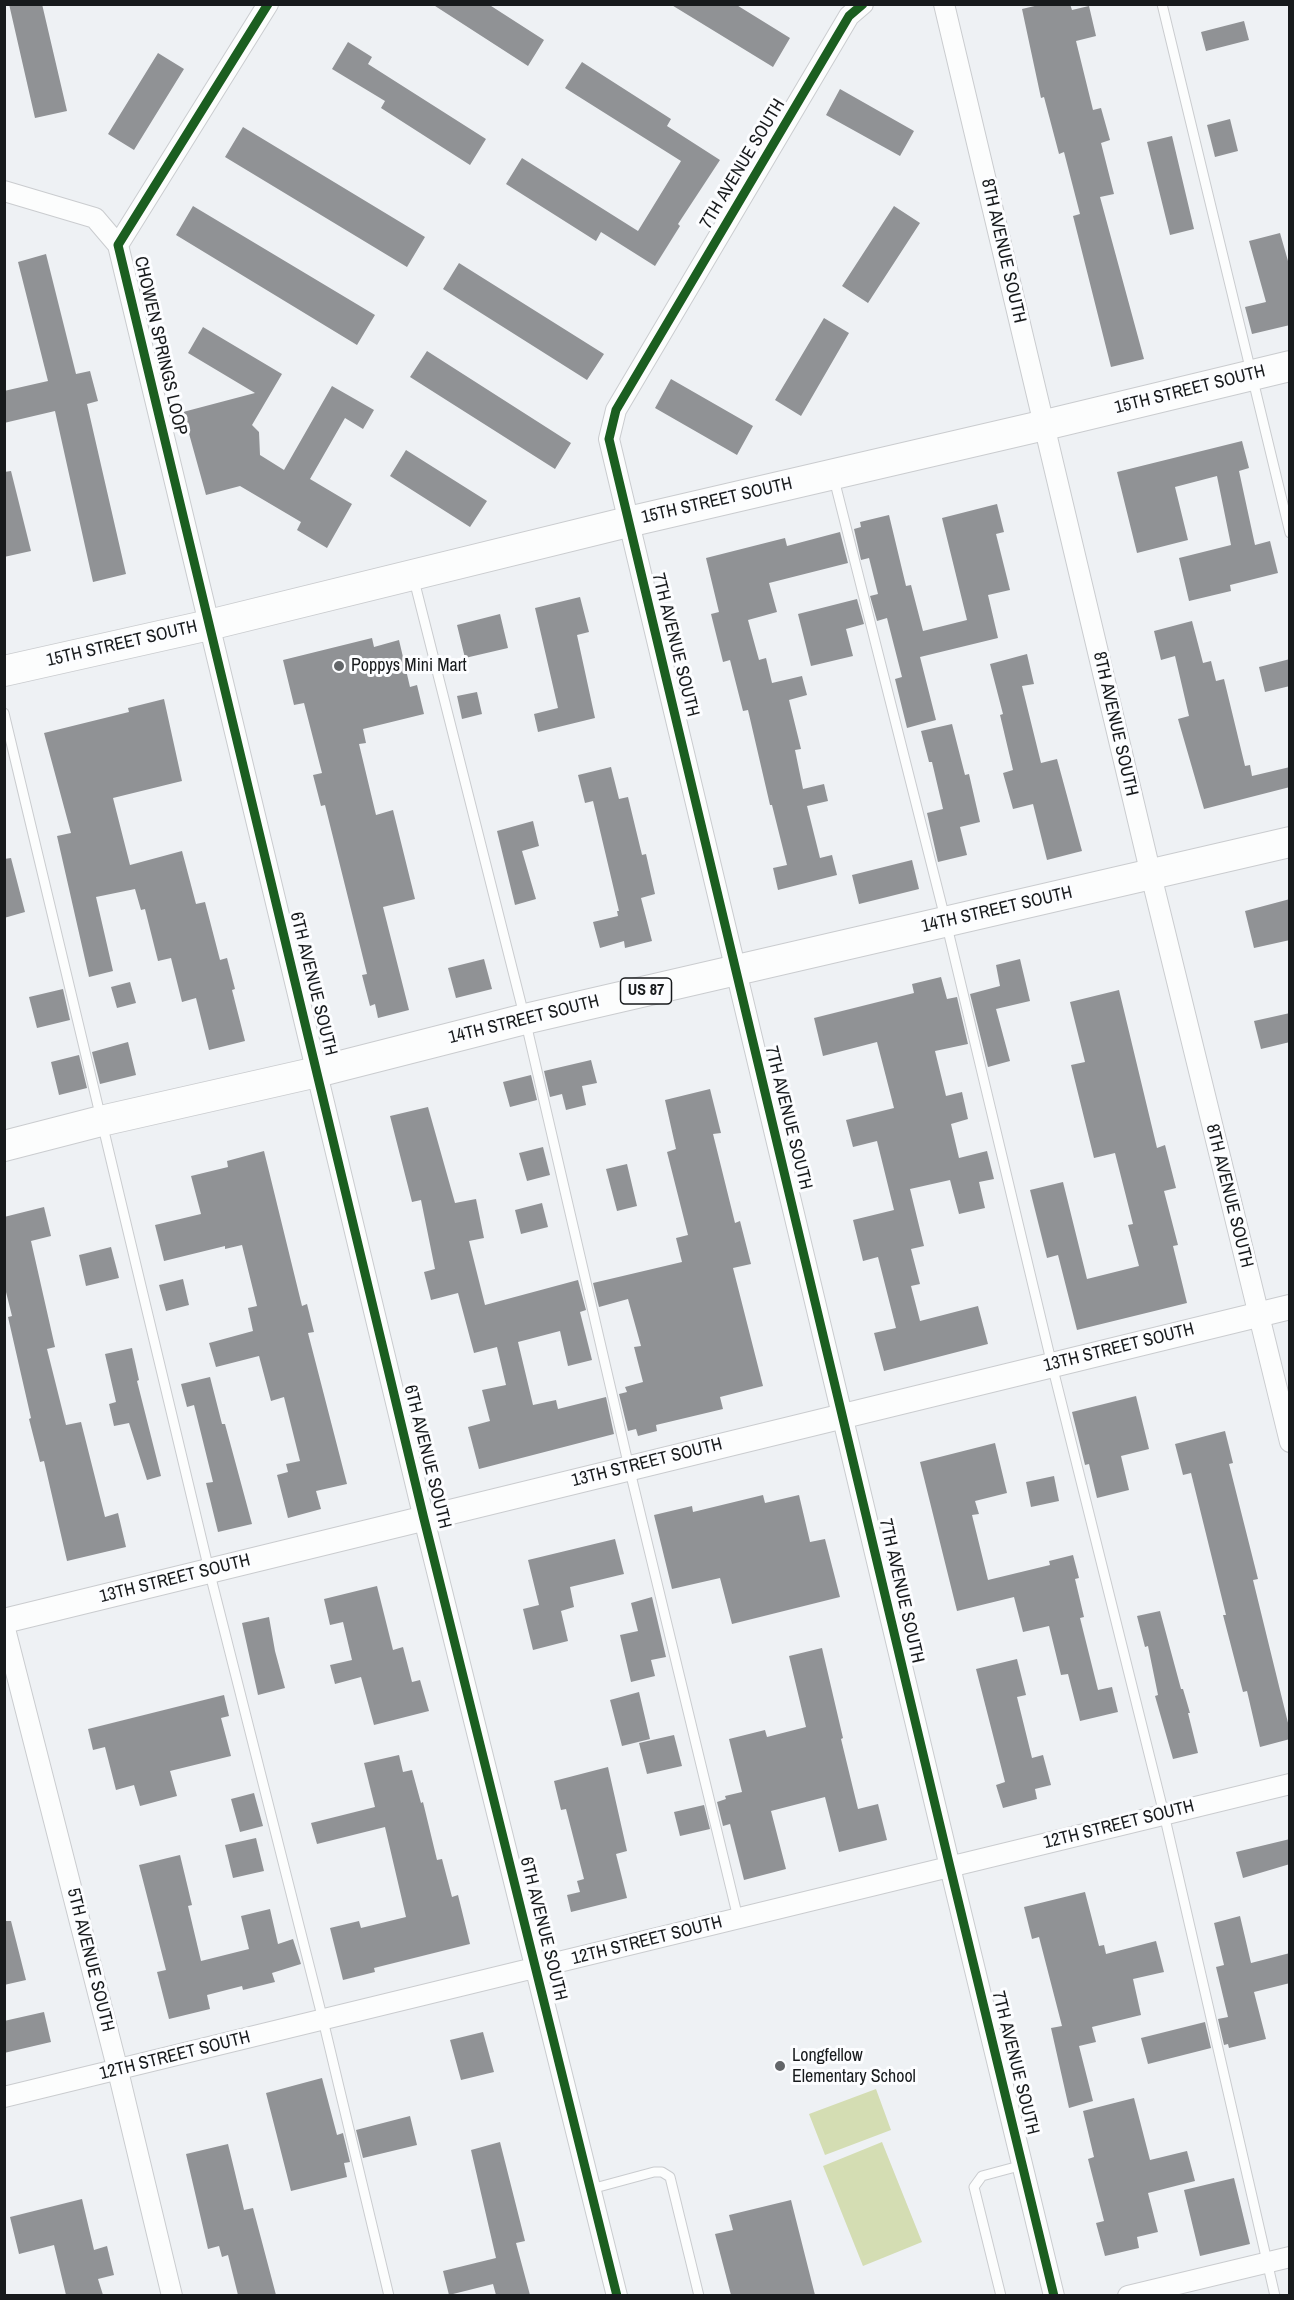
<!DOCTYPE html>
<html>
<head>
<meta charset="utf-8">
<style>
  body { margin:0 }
  #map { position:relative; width:1294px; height:2300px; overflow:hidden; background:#eef1f4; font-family:"Archivo Narrow",sans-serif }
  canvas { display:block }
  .frame { position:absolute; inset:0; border:6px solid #171a1c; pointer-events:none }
</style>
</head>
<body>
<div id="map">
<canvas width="1294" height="2300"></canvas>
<div class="frame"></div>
</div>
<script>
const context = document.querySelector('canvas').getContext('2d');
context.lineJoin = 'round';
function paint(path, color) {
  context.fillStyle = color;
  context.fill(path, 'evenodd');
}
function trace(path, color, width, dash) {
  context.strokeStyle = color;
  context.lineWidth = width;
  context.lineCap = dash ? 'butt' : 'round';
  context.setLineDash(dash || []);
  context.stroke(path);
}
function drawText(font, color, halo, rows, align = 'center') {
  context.font = font + ' "Archivo Narrow",sans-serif';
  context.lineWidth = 6;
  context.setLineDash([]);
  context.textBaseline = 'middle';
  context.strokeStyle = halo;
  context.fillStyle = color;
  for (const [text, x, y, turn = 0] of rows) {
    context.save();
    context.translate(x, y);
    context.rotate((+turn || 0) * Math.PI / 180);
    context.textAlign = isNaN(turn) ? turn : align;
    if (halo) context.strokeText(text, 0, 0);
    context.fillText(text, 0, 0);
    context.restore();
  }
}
paint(new Path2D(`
  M876,2089L891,2130L825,2155L809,2114Z
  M882,2142L922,2242L863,2266L823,2166Z`), '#d4ddb3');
paint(new Path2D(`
  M9,4H42L67,111L35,118Z
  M432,4H488L544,40L528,66Z
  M670,4H735L790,38L773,67Z
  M1043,4H1070L1072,10L1089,6L1096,36L1076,41L1093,110L1101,108L1110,140L1101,143L1114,194L1100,197L1144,359L1111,367L1073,216L1080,214L1064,152L1059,154L1044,97L1041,98L1022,9Z
  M1244,21L1249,40L1206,51L1201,32Z
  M348,42L372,57L368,64L486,139L470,165L381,108L385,101L332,69Z
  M158,53L184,69L134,150L108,134Z
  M582,62L671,119L667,126L720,160L678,224L680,226L655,266L601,232L596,241L506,184L522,158L638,231L681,161L565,88Z
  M840,89L914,131L900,156L826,115Z
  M1230,119L1238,151L1215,157L1207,125Z
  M243,127L425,237L407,267L225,157Z
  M1172,136L1194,229L1170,235L1147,142Z
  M193,206L375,315L357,345L176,235Z
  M894,206L920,223L868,303L842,286Z
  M1280,233L1290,268V325L1252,334L1245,307L1266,302L1249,241Z
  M46,254L76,374L90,371L98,401L87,404L126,574L93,582L55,411L4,423V391L48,381L18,262Z
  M459,263L604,354L587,380L443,289Z
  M824,318L849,333L801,416L775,400Z
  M203,327L282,374L252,425L259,432L260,455L284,470L332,386L374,410L363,429L345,418L310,479L352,504L327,548L297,530L301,522L240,486L206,495L183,412L255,393L188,353Z
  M427,351L571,443L555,469L410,377Z
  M671,379L753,426L737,455L655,408Z
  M1242,441L1249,468L1239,471L1255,545L1270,541L1278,573L1230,585L1231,591L1189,601L1179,558L1231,545L1217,476L1175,487L1188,540L1137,553L1117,472Z
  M406,450L487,501L470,527L390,476Z
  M11,471L31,551L4,557V472Z
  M997,504L1004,532L996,534L1010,590L988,595L998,638L920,657L936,720L907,728L895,679L902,677L887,618L877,621L870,596L878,594L869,558L861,560L854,529L861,527L860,522L889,515L906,586L911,585L923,631L967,620L942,518Z
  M840,532L848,563L769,583L777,612L748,620L759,660L766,658L772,683L802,676L807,695L789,700L801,749L795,750L803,789L824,784L828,801L807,806L820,858L832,855L837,875L778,890L773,868L787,865L772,805H770L748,710L743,711L730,660L723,662L711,614L719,612L706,558L785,538L787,546Z
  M580,597L589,632L577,635L595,718L538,732L534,714L558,708L535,608Z
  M857,599L864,624L846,629L853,656L811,666L798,614Z
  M500,614L508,648L465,658L457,625Z
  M1192,621L1203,663L1211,661L1216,681L1224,679L1245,766L1250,765L1252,776L1290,767V787L1204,809L1178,719L1189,716L1175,656L1161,660L1154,631Z
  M372,638L374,647L399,640L410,687L417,685L424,714L363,729L366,743L359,744L376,815L393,810L415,899L383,907L409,1010L378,1018L375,1004L370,1006L362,975L367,974L325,805L321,806L313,775L322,773L304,703L294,705L283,660Z
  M1027,654L1034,684L1022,686L1041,763L1057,759L1082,851L1047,860L1033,804L1013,809L1003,773L1013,770L1000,715L1003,714L990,664Z
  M1290,659V686L1265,692L1259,667Z
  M477,692L482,714L462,719L457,696Z
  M164,699L182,781L113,798L130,865L182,851L196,904L205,902L220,960L227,958L235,989L232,990L245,1041L209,1050L196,998L182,1002L171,958L158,961L145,909L141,910L135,889L96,897L113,971L89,977L57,836L71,833L44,733L129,712L128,708Z
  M952,724L965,775L969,774L980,822L960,827L967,855L938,862L927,813L943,809L932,762H929L921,731Z
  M611,767L619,799L628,797L642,855L646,854L655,894L641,898L652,941L625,948L624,941L600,948L593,922L618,916L617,911H619L593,801L585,803L578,775Z
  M533,821L539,846L522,851L536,899L515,905L497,831Z
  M11,858L25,912L4,918V859Z
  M912,860L919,889L859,904L852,875Z
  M1290,899V940L1254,948L1245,911Z
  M484,959L492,989L456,998L448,968Z
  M1020,959L1030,1001L996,1009L1010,1061L988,1067L970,994L1000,986L996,965Z
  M941,977L947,999L957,997L968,1044L935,1051L946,1096L962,1092L968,1119L951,1124L959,1158L987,1151L994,1179L979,1182L985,1208L959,1214L950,1180L910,1189L924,1246L911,1249L920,1284L911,1286L920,1321L978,1306L988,1344L884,1371L874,1333L896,1328L878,1257L863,1261L853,1220L894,1210L877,1141L853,1147L846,1120L894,1108L877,1042L823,1056L814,1018L914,993L912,984Z
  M130,982L136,1003L117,1008L111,987Z
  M63,989L70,1020L37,1028L29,997Z
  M1119,990L1157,1148L1165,1145L1176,1188L1164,1191L1178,1245L1173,1246L1187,1303L1077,1330L1058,1255L1047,1258L1030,1190L1063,1182L1087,1279L1139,1266L1128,1225L1133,1224L1115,1153L1094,1158L1071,1065L1085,1062L1070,1002Z
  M1290,1013V1042L1261,1049L1254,1021Z
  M128,1042L136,1075L100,1084L92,1052Z
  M79,1055L87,1088L59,1095L51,1062Z
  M591,1060L597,1083L582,1086L586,1105L566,1110L562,1094L550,1097L544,1071Z
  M531,1075L537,1100L510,1107L503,1082Z
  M710,1089L721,1133L713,1134L735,1223L740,1221L751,1264L733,1268L763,1386L720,1397L723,1409L656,1425L657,1431L638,1436L636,1429L628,1431L619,1394L627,1392L625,1387L643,1382L634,1347L641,1346L628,1299L599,1307L593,1283L682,1262L676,1238L688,1235L667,1152L676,1149L665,1100Z
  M428,1107L455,1203L476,1199L484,1238L469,1241L485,1305L578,1280L586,1310L580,1312L592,1360L568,1366L560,1331L518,1342L533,1405L556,1400L558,1409L606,1397L614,1434L479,1469L468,1427L490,1421L482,1390L506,1385L497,1347L474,1353L458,1293L431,1300L424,1272L435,1269L421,1200L412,1202L390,1116Z
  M543,1147L550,1175L527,1181L519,1153Z
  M264,1151L302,1306L307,1304L314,1332L308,1333L347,1484L316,1491L321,1509L288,1518L277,1475L288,1472L286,1464L300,1461L284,1397L271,1401L259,1356L216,1367L209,1343L253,1331L248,1308L257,1306L242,1245L225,1249V1246L164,1261L155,1225L201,1214L191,1176L228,1167L227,1161Z
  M627,1164L637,1206L617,1211L606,1169Z
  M542,1203L548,1227L521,1234L515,1210Z
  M44,1207L51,1236L31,1241L55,1347L47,1349L66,1425L81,1422L105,1517L118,1513L126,1547L67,1561L44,1461L40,1462L29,1419L31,1418L8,1317L12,1316L4,1284V1217Z
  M111,1247L119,1278L86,1286L79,1255Z
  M183,1279L189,1305L166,1311L159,1285Z
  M132,1348L139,1380L137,1381L161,1476L147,1480L129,1423L114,1426L109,1404L116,1402L105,1354Z
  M210,1377L222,1424H225L252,1524L218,1532L206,1483L213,1482L194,1405L187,1407L181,1384Z
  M1136,1396L1149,1449L1121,1456L1129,1490L1097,1498L1089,1464L1085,1465L1072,1412Z
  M1225,1431L1233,1463L1229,1464L1258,1579L1253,1580L1290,1731V1739L1260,1747L1247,1691L1243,1692L1223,1615H1226L1191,1473L1183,1475L1175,1444Z
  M995,1443L1007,1493L975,1501L979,1514L972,1515L988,1580L1050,1565L1049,1561L1073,1555L1079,1578L1075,1579L1084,1617L1080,1618L1098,1690L1112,1687L1118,1712L1080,1721L1068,1674L1061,1675L1049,1626L1023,1632L1014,1597L957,1611L920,1462Z
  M1054,1476L1059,1501L1031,1507L1026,1482Z
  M763,1495L765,1503L799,1495L810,1542L825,1539L840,1597L732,1624L720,1578L672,1589L654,1515L692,1506L693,1512Z
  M615,1539L624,1574L570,1587L574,1607L561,1611L568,1641L533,1650L523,1609L539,1605L528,1560Z
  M377,1586L393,1650L403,1647L412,1682L420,1680L429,1711L374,1725L361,1677L335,1684L330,1665L352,1660L343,1622L330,1625L324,1599Z
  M652,1597L666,1657L651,1660L655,1676L631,1682L620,1635L638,1631L631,1603Z
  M1160,1611L1181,1689H1183L1190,1713H1188L1198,1753L1173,1759L1155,1696L1158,1695L1148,1646L1145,1647L1137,1616Z
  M269,1617L275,1651L285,1688L258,1695L242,1623Z
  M822,1648L843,1738L841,1739L858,1809L878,1804L887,1840L839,1852L825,1797L771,1811L786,1869L744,1880L730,1824L723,1826L717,1802L726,1799L725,1796L742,1792L729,1739L765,1730L767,1737L806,1727L789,1656Z
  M1017,1659L1026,1695L1017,1697L1032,1758L1043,1755L1051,1785L1035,1789L1037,1799L1003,1808L996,1785L1005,1782L976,1669Z
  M639,1692L650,1739L622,1746L610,1700Z
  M224,1695L229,1716L221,1718L231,1756L170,1771L177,1796L140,1806L134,1785L116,1790L105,1747L93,1750L88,1729Z
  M674,1735L682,1766L647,1774L639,1743Z
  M399,1755L403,1772L412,1770L421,1803L423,1802L437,1860L442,1859L452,1897L458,1895L470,1944L374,1968L375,1972L343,1980L330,1928L359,1921L361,1928L406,1917L385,1827L317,1844L311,1823L375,1807L364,1763Z
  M608,1767L627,1851L616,1854L627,1898L571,1912L567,1895L580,1892L577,1881L584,1879L566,1809L561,1810L554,1781Z
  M254,1793L263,1826L240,1832L231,1799Z
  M704,1805L710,1829L680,1836L674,1812Z
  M256,1838L264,1871L233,1878L225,1845Z
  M1290,1839V1864L1243,1878L1236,1852Z
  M180,1855L192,1905L188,1906L201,1961L249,1949L241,1916L270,1909L278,1944L293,1939L301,1964L272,1973L275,1982L243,1990L242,1986L207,1995L210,2009L169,2019L157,1972L166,1970L139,1865Z
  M1085,1892L1099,1946L1104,1945L1106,1954L1156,1941L1164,1972L1133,1979L1141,2015L1092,2027L1096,2042L1079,2046L1093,2101L1069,2108L1051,2028L1062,2026L1039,1937L1032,1939L1024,1907Z
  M1240,1916L1251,1963L1290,1953V1983L1254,1992L1266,2039L1229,2048L1228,2044L1224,2045L1218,2019L1228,2017L1216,1967L1224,1965L1214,1923Z
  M4,1921H11L26,1980L4,1985Z
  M44,2012L51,2042L4,2053V2021Z
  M1205,2022L1211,2048L1148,2064L1141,2038Z
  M483,2032L494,2072L461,2080L450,2040Z
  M322,2078L337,2135L343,2133L350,2162L344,2163L347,2177L291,2191L266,2093Z
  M1134,2098L1150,2160L1187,2151L1195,2181L1148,2193L1158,2232L1137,2237L1139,2248L1105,2256L1096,2223L1104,2221L1088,2159L1094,2157L1083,2111Z
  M410,2116L417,2145L363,2158L356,2130Z
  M500,2142L525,2241L516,2243L530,2295H496L493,2284L449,2295L443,2271L496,2258L471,2150Z
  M228,2144L244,2210L253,2208L276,2295H238L228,2255L222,2257L219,2246L208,2249L186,2154Z
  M1234,2178L1250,2244L1200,2256L1184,2190Z
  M82,2199L94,2250L107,2246L114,2275L98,2279L103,2295H66L54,2245L19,2254L10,2217Z
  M791,2200L815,2295H731L715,2234L733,2230L729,2215Z`), '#909295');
const service = new Path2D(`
  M1162,4L1290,533
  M834,479L946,922L1052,1365L1164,1814L1275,2296
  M414,580L525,1019L629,1467L738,1918
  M4,713L209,1570L323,2020L389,2296
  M591,2189L654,2172H662L670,2177L699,2296
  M1001,2296L974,2187L982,2176L1023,2165`);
const minor = new Path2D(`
  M268,4L118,245L424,1519L617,2296
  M863,4L849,16L616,410L609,439L950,1867L1054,2296
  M944,4L1151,875L1290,1442
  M4,191L95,218L118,245
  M4,1625L118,2071L172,2296
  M4,2097L1290,1784
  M1128,2296L1290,2257`);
const tertiary = new Path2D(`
  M4,1621L1290,1307`);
const primary = new Path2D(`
  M4,671L209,625L628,522L1045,425L1290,366
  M4,1146L101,1121L317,1072L525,1019L1290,842`);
trace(service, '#cacccf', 11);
trace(minor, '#cacccf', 22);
trace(tertiary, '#cacccf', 26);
trace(primary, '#cacccf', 32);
trace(service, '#fcfdfd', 9);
trace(minor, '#fcfdfd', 20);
trace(tertiary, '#fcfdfd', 24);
trace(primary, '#fcfdfd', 30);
trace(new Path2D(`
  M268,4L118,245L424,1519L617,2296
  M863,4L849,16L616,410L609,439L950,1867L1054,2296`), '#1b5e20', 9);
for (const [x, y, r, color] of [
  [339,666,6,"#626568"],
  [780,2066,6,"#626568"]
]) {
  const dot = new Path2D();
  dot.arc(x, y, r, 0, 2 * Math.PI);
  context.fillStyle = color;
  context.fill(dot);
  trace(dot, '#fcfdff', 2);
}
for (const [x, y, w] of [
  [646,991,51]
]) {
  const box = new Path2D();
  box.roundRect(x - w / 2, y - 13, w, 26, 4.5);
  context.fillStyle = '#fcfdff';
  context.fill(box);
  trace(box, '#171a1c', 1.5);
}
drawText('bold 16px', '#171a1c', null, [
  ["US 87",646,991]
]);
drawText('18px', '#171a1c', '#fcfdff', [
  ["7TH AVENUE SOUTH",743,164,-59],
  ["8TH AVENUE SOUTH",1003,251,77],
  ["CHOWEN SPRINGS LOOP",160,346,77],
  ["15TH STREET SOUTH",1190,390,-14],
  ["15TH STREET SOUTH",717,501,-13],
  ["15TH STREET SOUTH",122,644,-13],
  ["7TH AVENUE SOUTH",675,645,76],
  ["8TH AVENUE SOUTH",1115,724,77],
  ["14TH STREET SOUTH",997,910,-13],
  ["6TH AVENUE SOUTH",313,984,76],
  ["14TH STREET SOUTH",524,1020,-14],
  ["7TH AVENUE SOUTH",788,1118,76],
  ["8TH AVENUE SOUTH",1229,1196,76],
  ["13TH STREET SOUTH",1119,1348,-14],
  ["6TH AVENUE SOUTH",427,1457,76],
  ["13TH STREET SOUTH",647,1463,-14],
  ["13TH STREET SOUTH",175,1579,-14],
  ["7TH AVENUE SOUTH",901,1591,77],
  ["12TH STREET SOUTH",1119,1825,-14],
  ["6TH AVENUE SOUTH",543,1929,76],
  ["12TH STREET SOUTH",647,1941,-14],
  ["5TH AVENUE SOUTH",90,1960,76],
  ["12TH STREET SOUTH",175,2056,-14],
  ["7TH AVENUE SOUTH",1015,2063,76]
]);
drawText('18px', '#171a1c', '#fcfdff', [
  ["Poppys Mini Mart",351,666],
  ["Longfellow",792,2056],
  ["Elementary School",792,2077]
], 'left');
</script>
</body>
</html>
